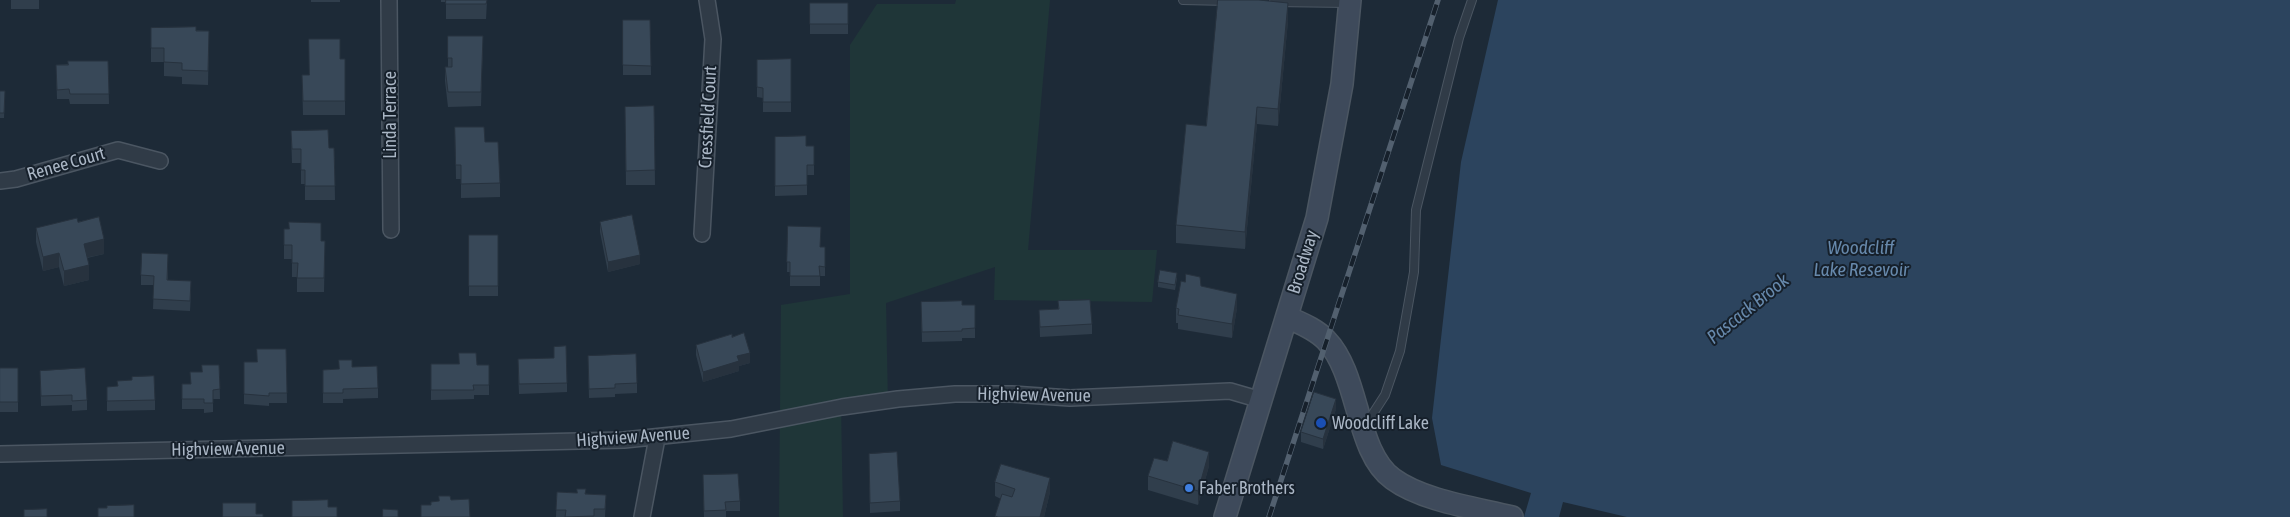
<!DOCTYPE html>
<html>
<head>
<meta charset="utf-8">
<style>
  body { margin:0 }
  canvas { display:block; background:#1d2a37 }
</style>
</head>
<body>
<canvas width="2290" height="517"></canvas>
<script>
const context = document.querySelector('canvas').getContext('2d');
context.lineJoin = 'round';
function paint(path, color) {
  context.fillStyle = color;
  context.fill(path, 'evenodd');
}
function trace(path, color, width, dash) {
  context.strokeStyle = color;
  context.lineWidth = width;
  context.lineCap = dash ? 'butt' : 'round';
  context.setLineDash(dash || []);
  context.stroke(path);
}
function drawText(font, color, halo, rows, align = 'center') {
  context.font = font + ' "Asap Condensed",sans-serif';
  context.lineWidth = 4;
  context.setLineDash([]);
  context.textBaseline = 'middle';
  context.strokeStyle = halo;
  context.fillStyle = color;
  for (const [text, x, y, turn = 0] of rows) {
    context.save();
    context.translate(x, y);
    context.rotate((+turn || 0) * Math.PI / 180);
    context.textAlign = isNaN(turn) ? turn : align;
    if (halo) context.strokeText(text, 0, 0);
    context.fillText(text, 0, 0);
    context.restore();
  }
}
paint(new Path2D(`
  M956,0H1050L1028,250H1157L1152,302L994,300L995,267L886,303L888,406H841L843,517H779L781,305L850,294V45L877,4H955Z`), '#1f3638');
paint(new Path2D(`
  M1498,0H2290V517H1627L1563,502L1559,517H1524L1531,493L1441,465L1432,418L1461,162Z`), '#2c445e');
const lane = new Path2D(`
  M1183,0L1228,1
  M1274,2L1348,3
  M1365,426L1385,395L1400,351L1414,272L1416,210L1459,38L1472,0`);
const street = new Path2D(`
  M389,0L391,230
  M0,181L16,179L118,150L160,161
  M702,234L713,39L707,0
  M0,454L624,440L731,429L842,407L898,399L955,394H1012L1070,398L1230,391L1261,400
  M642,517L657,438`);
const secondary = new Path2D(`
  M1287,317C1300,323 1316,329 1326,340C1360,375 1355,452 1393,479C1423,501 1476,508 1512,517
  M1225,517L1317,218L1342,84L1350,0`);
trace(lane, '#4b5662', 10);
trace(street, '#4b5662', 18);
trace(secondary, '#4b5662', 24);
trace(lane, '#303b47', 8);
trace(street, '#303b47', 15);
trace(secondary, '#3e4a5b', 21);
const rail = new Path2D(`
  M1269,517L1438,0`);
trace(rail, '#52606f', 5.5);
trace(rail, '#16202b', 4, [11]);
paint(new Path2D(`
  M11,0H39V9H11Z
  M311,0H340V2H311Z
  M441,0H487L486,19H446V2H441Z
  M810,3H848V34H810Z
  M623,20H650L651,75H623Z
  M1288,21L1278,126L1257,124L1245,249L1176,243V225L1206,126Z
  M151,28L209,31L208,85L182,84V77L164,76V62H151Z
  M448,36H483L481,106L448,107L445,81V67H448Z
  M340,59H345V115H303L302,75H309Z
  M791,59V112H763V98L757,97V60Z
  M108,61L109,104H70L69,99H57L56,65Z
  M0,91H5L4,118H0Z
  M654,106L655,185H626L625,107Z
  M455,127L485,142L500,183V197L461,198V179H456Z
  M291,131L329,148H334L335,200H305V184H301V163H292Z
  M775,137L806,146H814V175H807V195L775,196Z
  M78,222L104,254L87,258L89,280L64,286L59,267L43,271L36,242V228Z
  M600,222L640,264L608,272L600,232Z
  M788,226L820,247H825V276H820V286H790V272H787Z
  M284,229L321,241H325L324,292H297V277H292V259H284Z
  M469,235H498V296H469Z
  M168,264V280L191,291L190,311L153,309L154,285H141V275Z
  M1177,278L1175,290L1158,287V282Z
  M1201,286L1237,308L1232,338L1178,329V323H1176V308Z
  M1058,301L1092,324V334L1040,337L1039,310L1058,309Z
  M921,302L962,305H975V338H962V341L922,342Z
  M732,337L750,363L739,366V371L703,382L696,355V345Z
  M286,349L287,403H269V406L244,404V362H257Z
  M588,356L637,383V393L615,394V397L589,398Z
  M554,358L567,383V392L519,394L518,369Z
  M431,364L489,365V395H474V399L431,400Z
  M219,365L220,399H213V412L204,413V409H182V384H190L202,372Z
  M352,367L378,388V398L343,399V403H323V370L339,369Z
  M0,368H18V412H0Z
  M40,371L87,400V410L72,411V405L41,406Z
  M132,380L155,400V410L107,411V387L117,386Z
  M1336,409L1323,449L1301,442V432Z
  M869,454L900,501V511L870,513Z
  M1167,461L1209,466L1198,505L1148,490V476Z
  M703,475L740,501V511H726V517H704Z
  M995,482L1050,492L1044,517H995L1001,499L995,496Z
  M557,492L606,495L605,517H556Z`), '#303e4c');
paint(new Path2D(`
  M1288,3V21L1278,126V109Z
  M1257,107V124L1245,249V232Z
  M104,239V254L84,258V244Z
  M59,253V267L43,271V257Z
  M640,255V264L608,272V262Z
  M89,265V280L64,286V271Z
  M1237,294V308L1232,338V324Z
  M750,353V363L739,366V371L703,382V372L737,356Z
  M1336,399V409L1323,449V439Z
  M1209,452V466L1198,505V491Z
  M1050,478V492L1044,517H1040Z`), '#27323e');
const building = new Path2D(`
  M446,0H487L486,4H446Z
  M1218,0H1259L1288,3L1278,109L1257,107L1245,232L1176,225L1186,124L1206,126Z
  M810,3H848V24H810Z
  M623,20H650L651,66L623,65Z
  M196,27V31H209L208,71L182,70V63L164,62V48H151V28Z
  M448,36H483L481,92H448L445,67H452V58H448Z
  M309,39H340V59H345V101H303L302,75H309Z
  M791,59V102H763V88L757,87V60Z
  M68,61H108L109,94H70L69,89L57,90L56,65H68Z
  M0,91H5L4,113H0Z
  M654,106L655,170L626,171L625,107Z
  M455,127H484L485,142H498L500,183L461,184V165H456Z
  M328,130L329,148H334L335,186H305V170H301V149H292L291,131Z
  M806,136V146H814V165H807V185L775,186V137Z
  M632,215L640,255L608,262L600,222Z
  M99,217L104,239L84,244L89,265L64,271L59,253L43,257L36,228L77,218L78,222Z
  M289,222L321,223V241H325L324,278H297L298,263H292V245H284V229H289Z
  M788,226L821,227L820,247H825V267L819,266L820,276H790V262H787Z
  M469,235H498V286H469Z
  M142,253L168,254L167,280L191,281L190,301L153,299L154,276L141,275Z
  M1160,270L1177,273L1175,285L1158,282Z
  M1186,274L1200,277L1201,286L1237,294L1232,324L1178,315L1179,309L1176,308L1181,281L1185,282Z
  M1090,300L1092,324L1040,327L1039,310L1059,309L1058,301Z
  M962,301V305H975V328L962,329V331L922,332L921,302Z
  M744,333L750,353L737,356L739,361L703,372L696,345L732,334V337Z
  M566,346L567,383L519,384L518,359L554,358V347Z
  M257,349H286L287,393H269V396L244,394V362H257Z
  M459,353H476L477,365H489V385H473L474,390H431V364H459Z
  M636,354L637,383L615,384V388L589,389L588,356Z
  M339,360H352V367L377,366L378,388L343,389V393H323V370L339,369Z
  M202,365H219L220,389L213,390V403H204V399H182V384H191L190,372H202Z
  M0,368H18V402H0Z
  M85,368L87,400L72,401V395L41,396L40,371Z
  M154,376L155,400L107,401V387L118,386L117,381L132,380V377Z
  M1314,392L1336,399L1323,439L1301,432Z
  M1173,441L1209,452L1198,491L1148,476L1154,458L1167,461Z
  M897,452L900,501L870,503L869,454Z
  M1001,464L1050,478L1040,517H998L995,516L1002,494L1012,497L1015,489L995,482Z
  M738,474L740,501L725,502L726,510L704,511L703,475Z
  M577,489H586L585,494L606,495L605,509H594V516L565,517L566,510H556L557,492L577,493Z
  M439,496H450L451,500L469,499L470,517H421V505H431V502L439,501Z
  M328,500V507H337V517H292V501Z
  M223,503H256V514H263V517H223Z
  M134,505V517H98V508H107V506Z
  M47,509V517H24V510Z
  M383,509L398,510V517H383Z`);
paint(building, '#384858');
trace(building, '#27323e', 1);
for (const [x, y, r, color] of [
  [1321,423,6,"#1a4fb4"],
  [1189,488,5,"#3f7fe0"]
]) {
  const dot = new Path2D();
  dot.arc(x, y, r, 0, 2 * Math.PI);
  context.fillStyle = color;
  context.fill(dot);
  trace(dot, '#16202b', 2);
}
drawText('18px', '#aab6c5', '#16202b', [
  ["Linda Terrace",390,115,-90],
  ["Cressfield Court",708,117,-87],
  ["Renee Court",66,164,-16],
  ["Broadway",1303,262,-73],
  ["Highview Avenue",1034,395,1],
  ["Highview Avenue",633,437,-4],
  ["Highview Avenue",228,449,-1]
]);
drawText('18px', '#aab6c5', '#16202b', [
  ["Woodcliff Lake",1332,423],
  ["Faber Brothers",1199,488]
], 'left');
drawText('italic 19px', '#6789ac', '#16202b', [
  ["Woodcliff",1861,248],
  ["Lake Resevoir",1861,270],
  ["Pascack Brook",1748,309,-39]
]);
</script>
</body>
</html>
